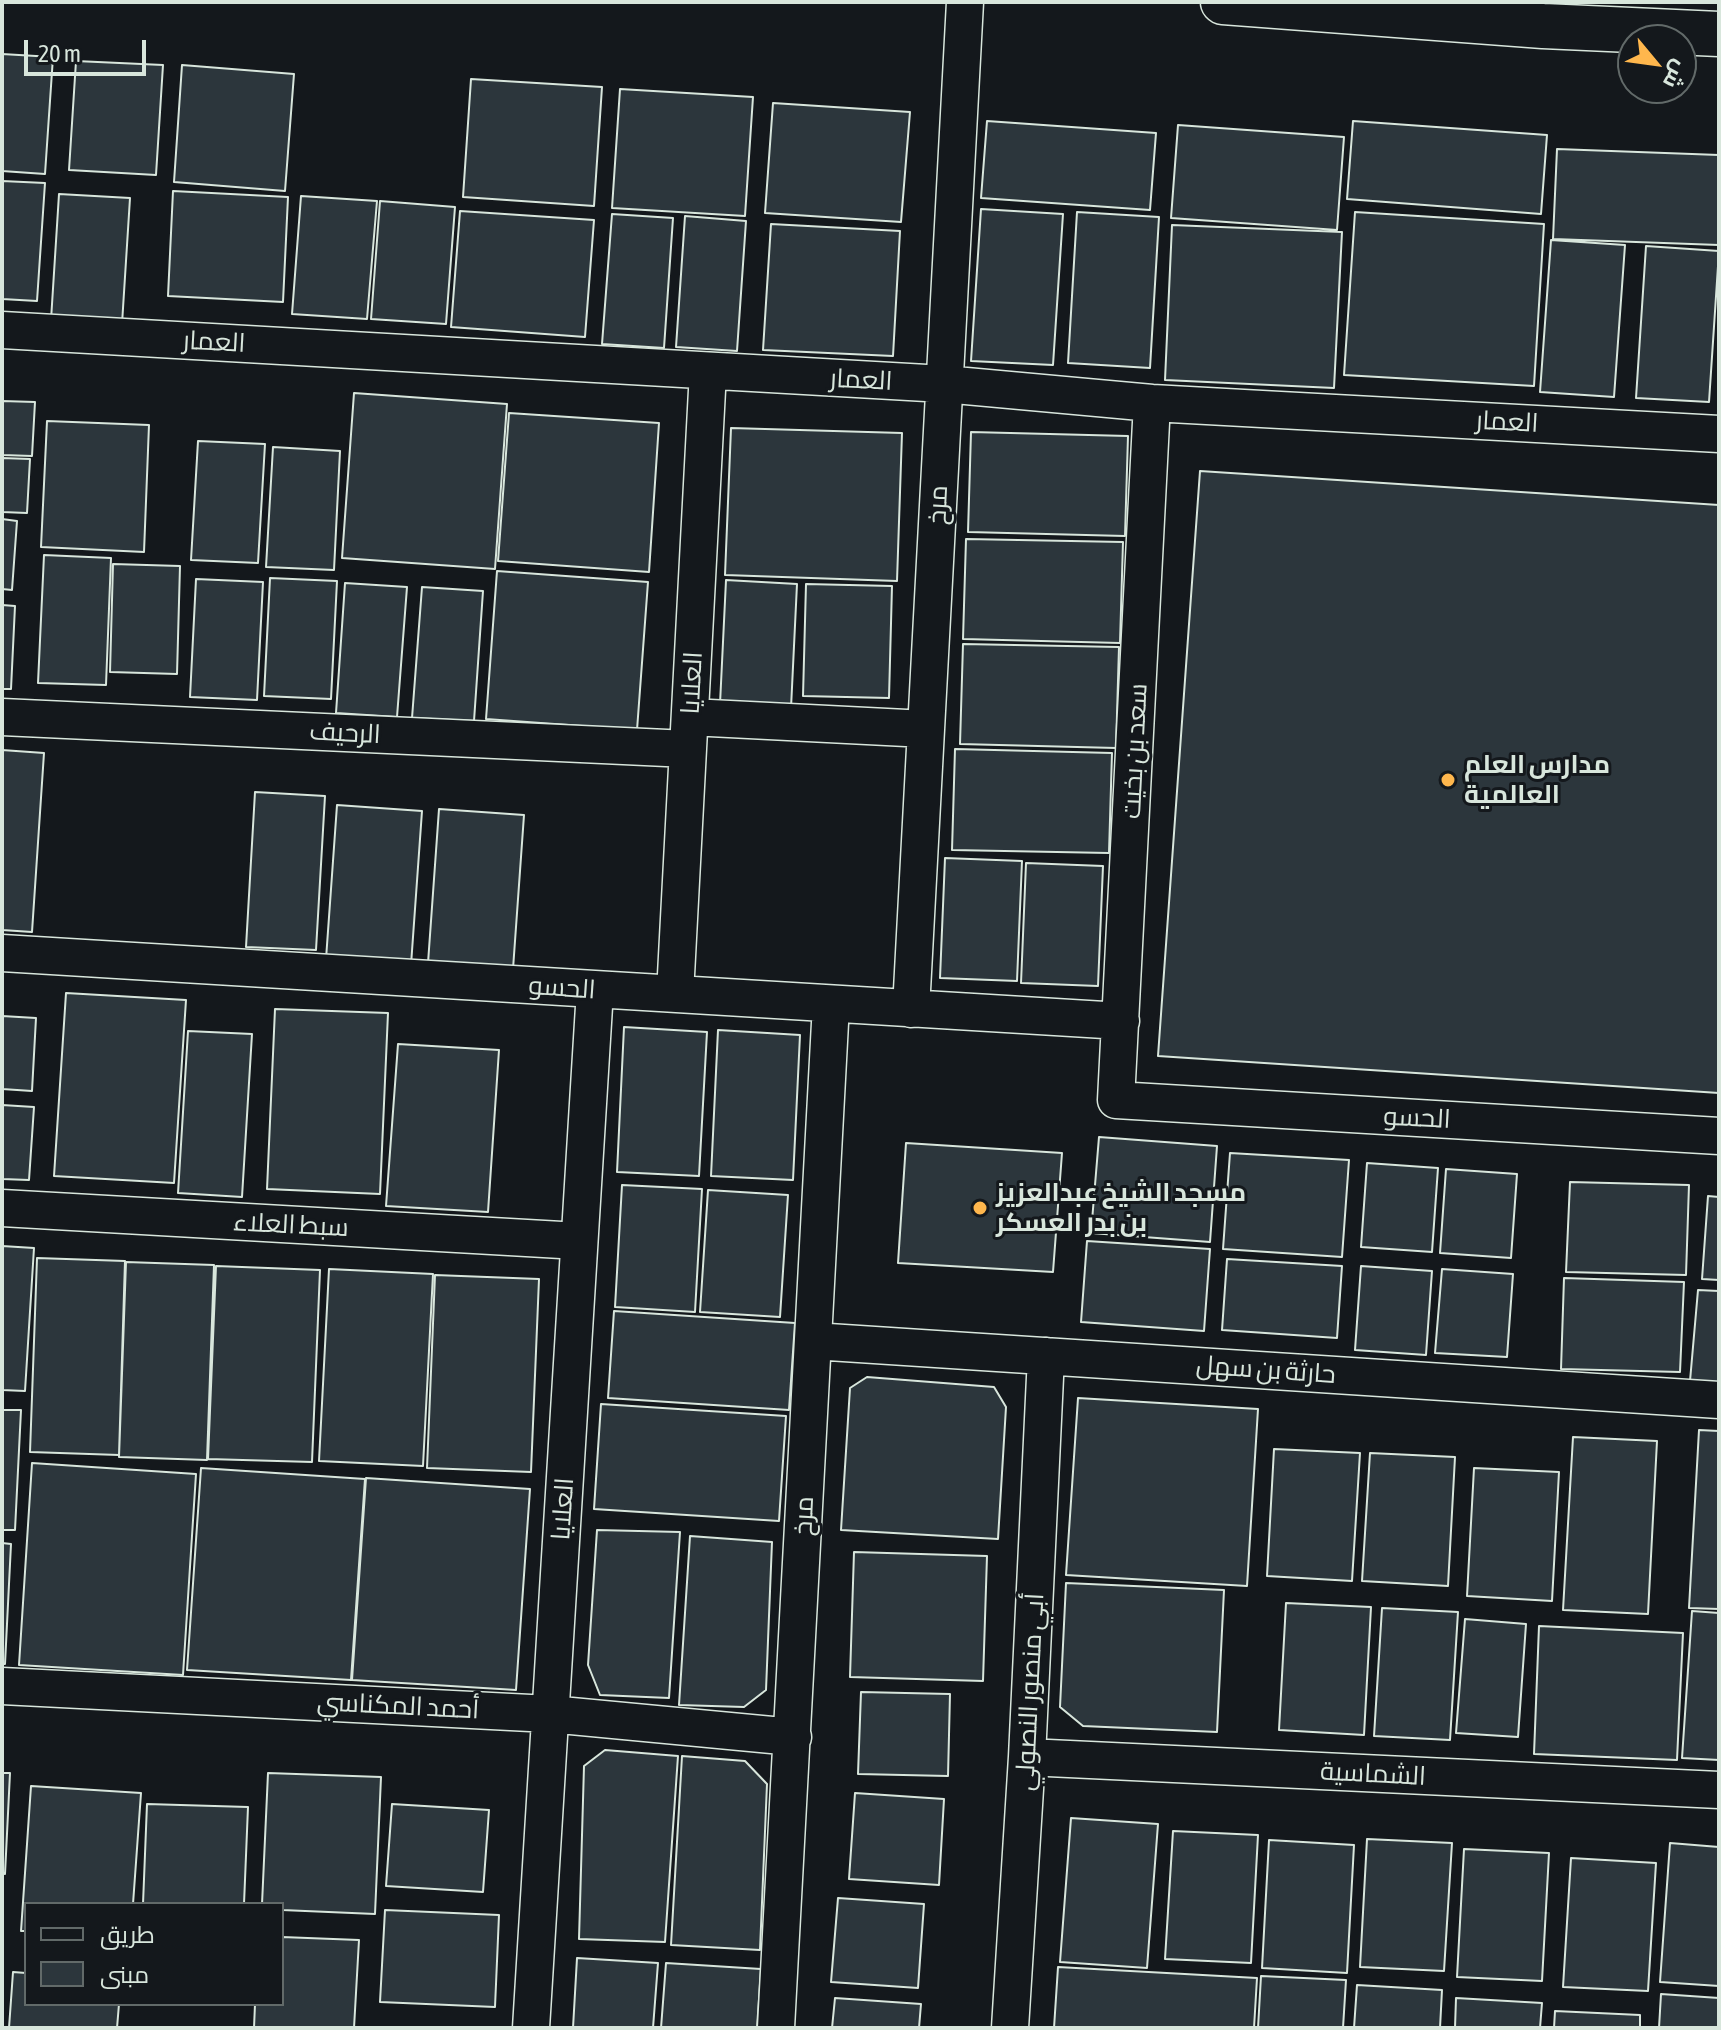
<!DOCTYPE html>
<html>
<head>
<meta charset="utf-8">
<style>
  body { margin:0 }
  #map { position:relative; width:1721px; height:2030px; overflow:hidden; background:#14181c; font-family:"Asap Condensed",Cairo,sans-serif }
  canvas { display:block }
  .frame { position:absolute; inset:0; border:4px solid #d8e6dc; pointer-events:none }
  .legend { position:absolute; left:24px; top:1902px; width:260px; height:104px; box-sizing:border-box; background:#14181c; border:2px solid #626a69; margin:0; padding:10px 14px; list-style:none; font-size:24px; color:#d8e6dc }
  .legend li { display:flex; align-items:center; gap:16px; height:40px }
  .legend b { width:40px; border:2px solid #626a69 }
  .north { position:absolute; left:1617px; top:24px; width:80px; height:80px; box-sizing:border-box; background:#14181c; border:2px solid #626a69; border-radius:50%; rotate:119deg; font-size:22px; font-weight:700; line-height:32px; text-align:center; color:#d8e6dc }
  .north::after { content:''; display:block; margin:auto; width:28px; height:36px; background:#ffb74d; clip-path:polygon(50% 0,100% 100%,50% 72%,0 100%) }
  .scale { position:absolute; left:24px; top:40px; width:122px; height:36px; box-sizing:border-box; border:4px solid #d8e6dc; border-top:0; padding-left:10px; font-size:24px; line-height:28px; white-space:nowrap; color:#d8e6dc; -webkit-text-stroke:6px #14181c; paint-order:stroke }
</style>
</head>
<body>
<div id="map">
<canvas width="1721" height="2030"></canvas>
<div class="frame"></div>
<ul class="legend">
<li><b style="height:10px;background:#14181c"></b>طريق</li>
<li><b style="height:22px;background:#2c363c"></b>مبنى</li>
</ul>
<div class="north">ش</div>
<div class="scale">20 m</div>
</div>
<script>
const context = document.querySelector('canvas').getContext('2d');
context.lineJoin = 'round';
function paint(path, color) {
  context.fillStyle = color;
  context.fill(path, 'evenodd');
}
function trace(path, color, width, dash) {
  context.strokeStyle = color;
  context.lineWidth = width;
  context.lineCap = dash ? 'butt' : 'round';
  context.setLineDash(dash || []);
  context.stroke(path);
}
function drawText(font, color, halo, rows, align = 'center') {
  context.font = font + ' "Asap Condensed",Cairo,sans-serif';
  context.lineWidth = 6;
  context.setLineDash([]);
  context.textBaseline = 'middle';
  context.strokeStyle = halo;
  context.fillStyle = color;
  for (const [text, x, y, turn = 0] of rows) {
    context.save();
    context.translate(x, y);
    context.rotate((+turn || 0) * Math.PI / 180);
    context.textAlign = isNaN(turn) ? turn : align;
    if (halo) context.strokeText(text, 0, 0);
    context.fillText(text, 0, 0);
    context.restore();
  }
}
const building = new Path2D(`
  M2,54L53,57L45,174L2,171Z
  M76,61L163,65L156,175L69,170Z
  M182,65L294,74L285,191L174,182Z
  M471,79L602,87L594,206L463,197Z
  M620,89L753,97L745,216L612,208Z
  M773,103L910,112L901,222L765,213Z
  M987,121L1156,133L1150,210L981,198Z
  M1353,121L1547,135L1541,214L1347,199Z
  M1178,125L1344,137L1337,230L1171,218Z
  M1557,149L1719,155V245L1553,239Z
  M2,181L45,183L37,301L2,299Z
  M173,191L288,197L283,302L168,296Z
  M59,194L130,198L122,324L51,320Z
  M301,196L377,201L367,319L292,314Z
  M380,201L455,207L446,324L371,319Z
  M981,209L1063,214L1053,365L971,361Z
  M460,211L594,220L585,337L451,327Z
  M1077,212L1159,217L1150,368L1068,363Z
  M1355,212L1544,224L1534,386L1344,375Z
  M612,214L673,218L664,348L602,344Z
  M685,216L746,221L737,351L676,347Z
  M771,224L900,231L893,356L763,350Z
  M1172,225L1342,232L1334,388L1165,380Z
  M1551,240L1625,245L1614,397L1540,392Z
  M1646,246L1719,251L1709,402L1636,398Z
  M354,393L507,404L495,569L342,558Z
  M2,401L35,402L32,456L2,455Z
  M509,413L659,423L649,572L498,561Z
  M47,421L149,425L144,552L41,547Z
  M731,428L902,433L897,581L725,575Z
  M971,432L1128,436L1125,536L968,532Z
  M198,441L265,444L258,563L191,560Z
  M273,447L340,451L334,570L266,567Z
  M2,458L30,459L27,513L2,512Z
  M1200,471L1719,505V1093L1158,1056Z
  M2,519L17,521L12,590L2,589Z
  M966,539L1123,542L1120,643L963,639Z
  M44,555L111,558L106,685L38,683Z
  M113,564L180,566L177,674L110,672Z
  M497,571L648,582L637,730L486,719Z
  M270,578L337,581L331,699L264,696Z
  M196,579L263,582L257,700L190,697Z
  M726,580L797,584L791,708L720,704Z
  M345,583L407,587L397,717L336,713Z
  M806,584L892,586L889,698L803,696Z
  M422,587L483,591L474,721L412,718Z
  M2,605L15,606L11,689H2Z
  M963,644L1119,647L1116,748L960,744Z
  M955,749L1112,753L1109,853L952,850Z
  M2,750L44,753L32,932L2,930Z
  M255,792L325,796L316,950L246,947Z
  M337,805L422,811L411,965L326,959Z
  M439,809L524,815L513,969L428,963Z
  M945,858L1022,861L1017,981L940,978Z
  M1026,863L1103,866L1098,986L1021,983Z
  M66,993L186,1000L174,1183L54,1176Z
  M275,1009L388,1013L380,1194L267,1189Z
  M2,1016L36,1018L32,1091L2,1089Z
  M624,1027L707,1032L699,1176L617,1172Z
  M718,1030L800,1035L793,1180L711,1176Z
  M188,1031L252,1034L242,1197L178,1193Z
  M398,1044L499,1050L488,1212L386,1206Z
  M2,1105L34,1107L29,1180L2,1179Z
  M1099,1137L1217,1146L1210,1242L1091,1233Z
  M906,1143L1062,1153L1053,1272L898,1263Z
  M1230,1153L1349,1160L1342,1257L1223,1249Z
  M1367,1163L1438,1168L1432,1252L1361,1247Z
  M1446,1169L1517,1174L1511,1258L1440,1253Z
  M1570,1182L1689,1185L1686,1275L1566,1272Z
  M622,1185L702,1189L695,1312L615,1307Z
  M708,1190L788,1195L780,1317L700,1312Z
  M1708,1196L1719,1197V1280L1702,1279Z
  M1087,1241L1210,1249L1204,1331L1081,1322Z
  M2,1246L34,1248L25,1391L2,1390Z
  M37,1258L125,1261L119,1455L30,1452Z
  M1227,1259L1342,1266L1337,1338L1222,1330Z
  M126,1262L214,1265L207,1460L119,1457Z
  M216,1266L320,1270L312,1462L208,1459Z
  M1361,1266L1432,1271L1426,1355L1355,1350Z
  M329,1269L433,1274L423,1466L319,1461Z
  M1442,1269L1513,1274L1507,1357L1435,1353Z
  M435,1275L539,1279L531,1472L427,1468Z
  M1564,1278L1684,1282L1680,1372L1561,1369Z
  M1698,1290L1719,1291V1384L1690,1381Z
  M614,1311L795,1323L789,1410L608,1398Z
  M867,1377L994,1387L1006,1407L998,1539L841,1530L850,1388Z
  M1078,1398L1258,1409L1247,1586L1066,1575Z
  M601,1404L786,1416L779,1521L594,1509Z
  M2,1410H21L15,1530H2Z
  M1699,1430L1719,1431V1609L1689,1608Z
  M1573,1437L1657,1441L1648,1614L1563,1610Z
  M1274,1449L1360,1453L1352,1581L1267,1576Z
  M1370,1453L1455,1457L1448,1586L1362,1581Z
  M32,1463L196,1474L183,1675L19,1665Z
  M201,1468L365,1479L351,1680L187,1670Z
  M1474,1468L1559,1472L1552,1601L1467,1596Z
  M366,1478L530,1489L516,1690L352,1680Z
  M597,1530L680,1532L669,1698L600,1695L588,1665Z
  M690,1536L772,1542L766,1690L744,1707L679,1705Z
  M2,1543L11,1544L5,1664H2Z
  M854,1552L987,1556L983,1681L850,1677Z
  M1066,1583L1224,1590L1217,1732L1083,1726L1060,1707Z
  M1286,1603L1371,1607L1364,1735L1279,1730Z
  M1382,1608L1458,1612L1450,1740L1374,1736Z
  M1692,1611L1719,1613V1760L1682,1758Z
  M1465,1619L1526,1624L1518,1737L1456,1733Z
  M1539,1626L1683,1633L1677,1760L1534,1754Z
  M861,1692L950,1694L948,1776L858,1774Z
  M605,1750L678,1756L665,1942L579,1939L584,1766Z
  M682,1756L745,1761L767,1784L760,1950L671,1945Z
  M2,1773H10L5,1874L2,1873Z
  M268,1773L381,1777L375,1914L282,1910V1904H262Z
  M31,1786L141,1793L133,1904H26V1931H21Z
  M855,1793L944,1799L939,1885L849,1879Z
  M147,1804L248,1807L244,1904H143Z
  M392,1804L489,1810L483,1892L386,1886Z
  M1071,1818L1158,1824L1147,1968L1060,1962Z
  M1173,1831L1258,1835L1251,1963L1165,1959Z
  M1367,1839L1452,1843L1444,1971L1360,1967Z
  M1269,1840L1354,1845L1347,1973L1262,1968Z
  M1670,1843L1719,1847V1986L1660,1982Z
  M1464,1849L1549,1853L1542,1981L1457,1977Z
  M1571,1858L1656,1863L1648,1991L1563,1987Z
  M838,1898L924,1904L918,1988L831,1982Z
  M385,1910L499,1915L495,2007L380,2002Z
  M282,1937L359,1940L354,2028H254L255,2004H282Z
  M577,1958L658,1963L653,2028H573Z
  M666,1963L761,1969L757,2028H661Z
  M1058,1967L1257,1978L1254,2028H1054Z
  M13,1972L26,1973V2004H119L117,2028H9Z
  M1261,1976L1346,1980L1343,2028H1258Z
  M1357,1985L1442,1990L1440,2028H1354Z
  M1661,1994L1719,1998V2028H1659Z
  M835,1998L921,2004L919,2028H832Z
  M1456,1998L1542,2003L1540,2028H1455Z
  M1555,2011L1640,2015V2028H1554Z`);
paint(building, '#2c363c');
trace(building, '#d8e6dc', 2);
const street = new Path2D(`
  M2,330L944,384L1152,403L1719,434
  M1152,403L1116,1100L1719,1136
  M2,717L688,749
  M690,717L926,729
  M2,953L1121,1021
  M675,994L708,371
  M911,1009L965,2
  M2,1208L579,1241
  M813,1341L1719,1400
  M2,1686L550,1714L793,1737
  M1027,1757L1719,1790
  M531,2028L595,990
  M776,2028L831,1004
  M1010,2028L1027,1757L1046,1356`);
const secondary = new Path2D(`
  M1223,2L1543,26L1719,34`);
trace(street, '#d8e6dc', 39);
trace(secondary, '#d8e6dc', 47);
trace(street, '#14181c', 36);
trace(secondary, '#14181c', 44);
for (const [x, y, r, color] of [
  [1448,780,8,"#ffb74d"],
  [980,1208,8,"#ffb74d"]
]) {
  const dot = new Path2D();
  dot.arc(x, y, r, 0, 2 * Math.PI);
  context.fillStyle = color;
  context.fill(dot);
  trace(dot, '#14181c', 3);
}
drawText('26px', '#d8e6dc', '#14181c', [
  ["العمار",214,342,3],
  ["العمار",861,380,3],
  ["العمار",1507,422,3],
  ["مرخ",938,505,-87],
  ["العلايا",692,683,-87],
  ["الرحيف",345,733,3],
  ["سعد بن بخيت",1135,751,-87],
  ["الحسو",562,988,4],
  ["الحسو",1417,1118,3],
  ["سبط العلاء",291,1225,3],
  ["حارثة بن سهل",1266,1370,4],
  ["العلايا",563,1509,-86],
  ["مرخ",804,1516,-87],
  ["أبي منصور النصولي",1030,1692,-87],
  ["أحمد المكناسي",398,1706,3],
  ["الشماسية",1373,1774,3]
]);
drawText('bold 26px', '#d8e6dc', '#14181c', [
  ["مدارس العلم",1464,765],
  ["العالمية",1464,795],
  ["مسجد الشيخ عبدالعزيز",996,1193],
  ["بن بدر العسكر",996,1223]
], 'left');
</script>
</body>
</html>
